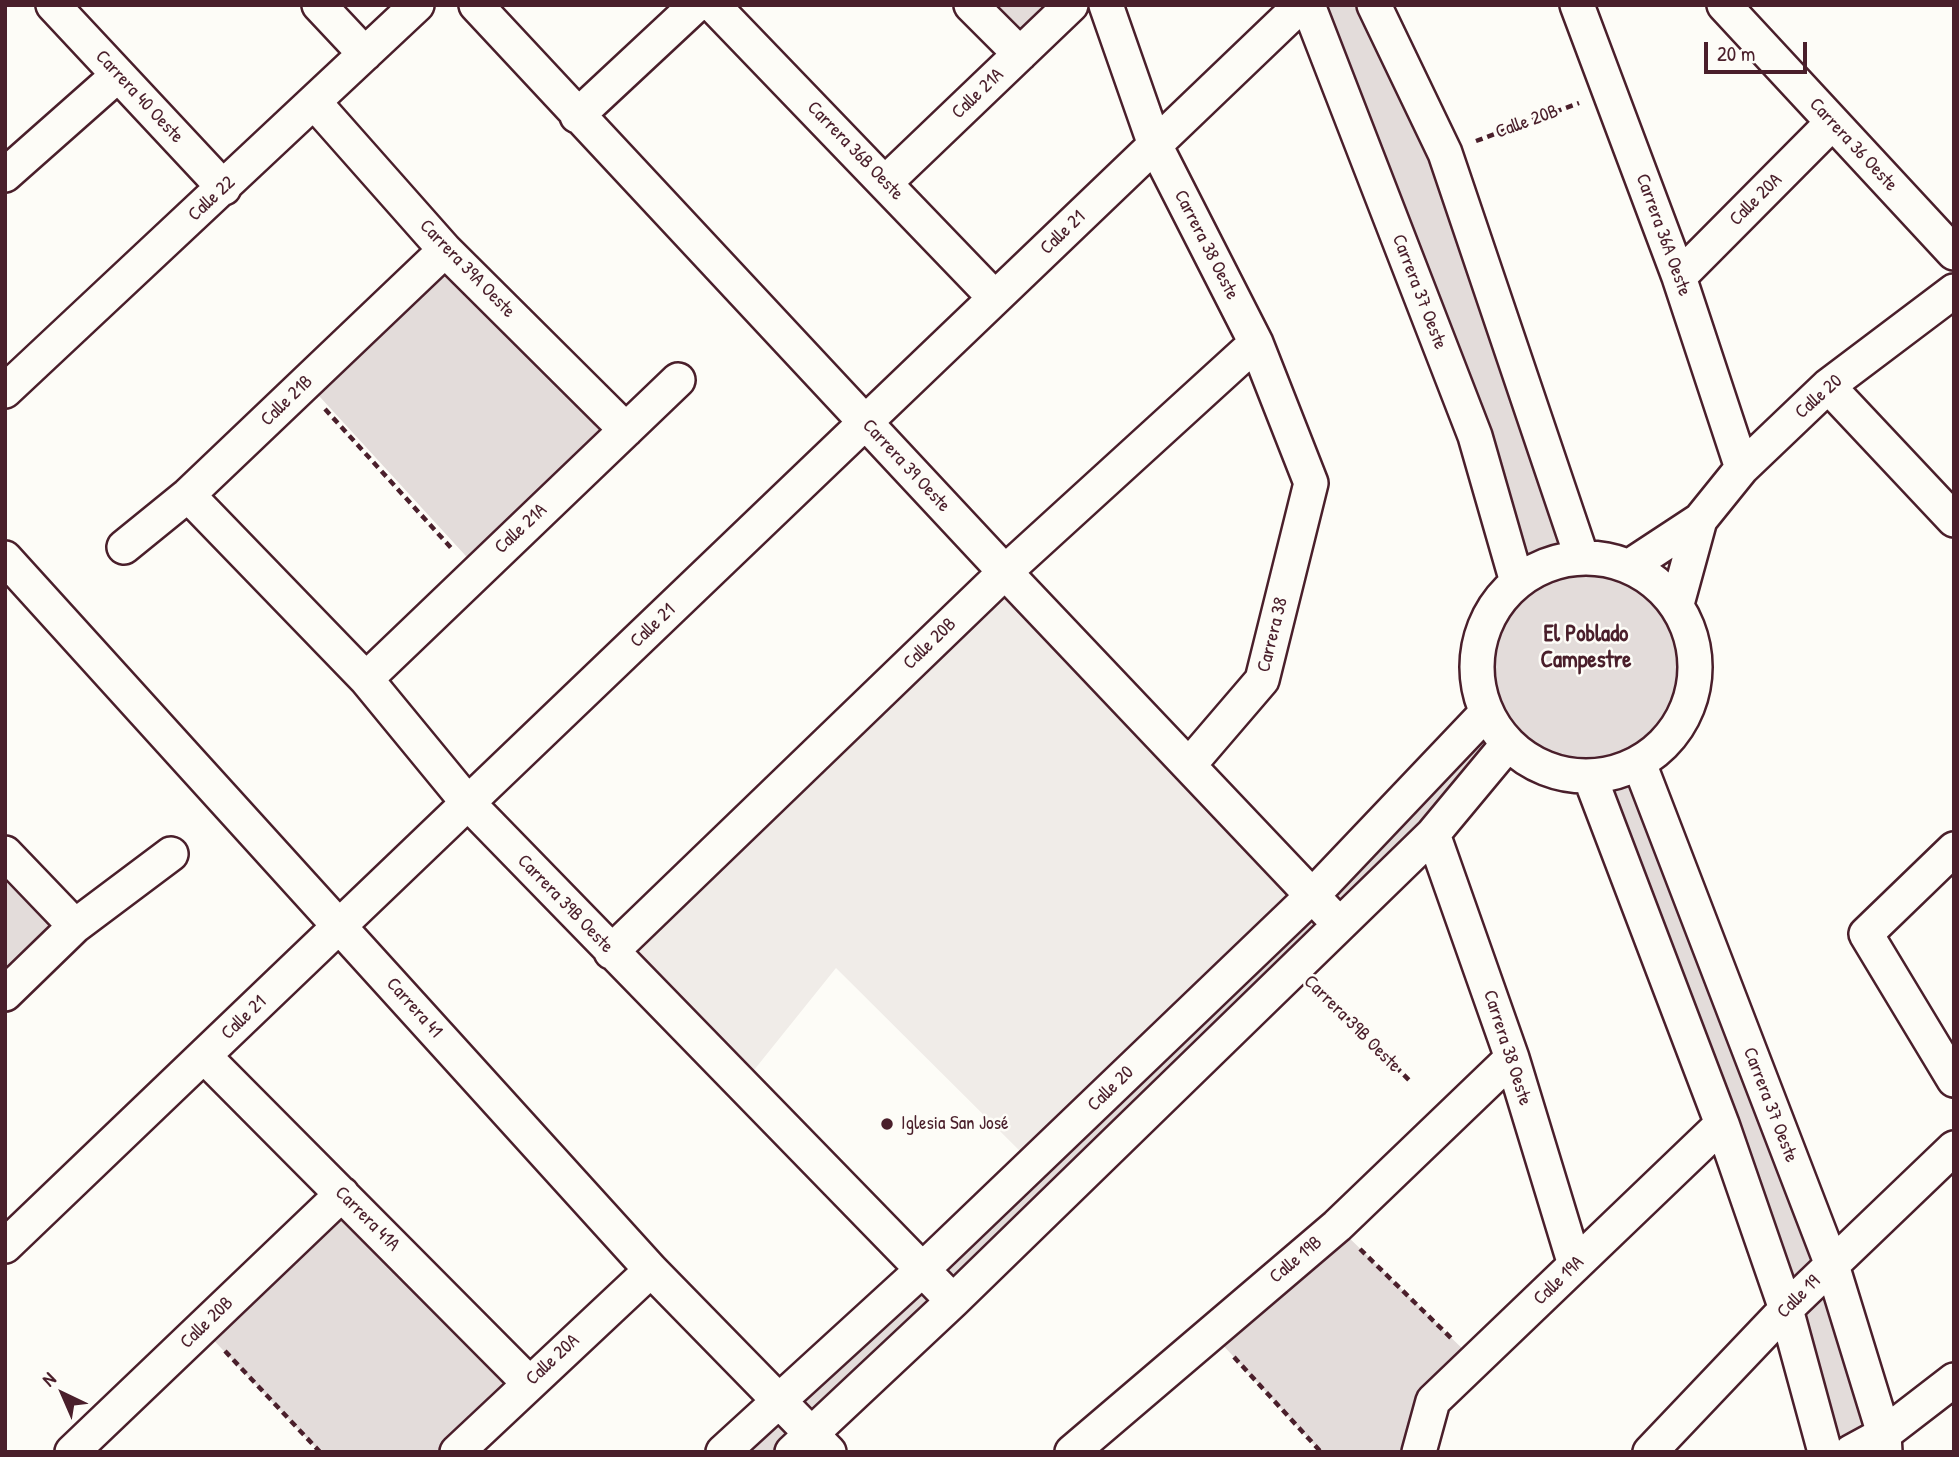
<!DOCTYPE html>
<html>
<head>
<meta charset="utf-8">
<style>
  body { margin:0 }
  #map { position:relative; width:1959px; height:1457px; overflow:hidden; background:#fdfcf7; font-family:"Patrick Hand",sans-serif }
  canvas { display:block }
  .frame { position:absolute; inset:0; border:7px solid #4a1f2b; pointer-events:none }
  .north { position:absolute; left:28px; top:1359px; width:70px; height:70px; -webkit-text-stroke:5px #fdfcf7; paint-order:stroke; rotate:316deg; font-size:19px; font-weight:700; line-height:28px; text-align:center; color:#4a1f2b }
  .north::after { content:''; display:block; margin:auto; width:24px; height:32px; background:#4a1f2b; clip-path:polygon(50% 0,100% 100%,50% 72%,0 100%) }
  .scale { position:absolute; left:1704px; top:42px; width:103px; height:32px; box-sizing:border-box; border:4px solid #4a1f2b; border-top:0; padding-left:9px; font-size:21px; line-height:24px; white-space:nowrap; color:#4a1f2b; -webkit-text-stroke:5px #fdfcf7; paint-order:stroke }
</style>
</head>
<body>
<div id="map">
<canvas width="1959" height="1457"></canvas>
<div class="frame"></div>
<div class="north">N</div>
<div class="scale">20 m</div>
</div>
<script>
const context = document.querySelector('canvas').getContext('2d');
context.lineJoin = 'round';
function paint(path, color) {
  context.fillStyle = color;
  context.fill(path, 'evenodd');
}
function trace(path, color, width, dash) {
  context.strokeStyle = color;
  context.lineWidth = width;
  context.lineCap = dash ? 'butt' : 'round';
  context.setLineDash(dash || []);
  context.stroke(path);
}
function drawText(font, color, halo, rows, align = 'center') {
  context.font = font + ' "Patrick Hand",sans-serif';
  context.lineWidth = 5;
  context.setLineDash([]);
  context.textBaseline = 'middle';
  context.strokeStyle = halo;
  context.fillStyle = color;
  for (const [text, x, y, turn = 0] of rows) {
    context.save();
    context.translate(x, y);
    context.rotate((+turn || 0) * Math.PI / 180);
    context.textAlign = isNaN(turn) ? turn : align;
    if (halo) context.strokeText(text, 0, 0);
    context.fillText(text, 0, 0);
    context.restore();
  }
}
paint(new Path2D(`
  M1005,572L1312,896L1033,1164L836,968L742,1085L611,952Z`), '#f0ece8');
paint(new Path2D(`
  M953,5H1071L1007,67Z
  M1308,5H1374L1582,557C1598,558 1614,559 1629,566C1681,588 1713,659 1686,712C1674,734 1659,748 1639,763L1884,1434L1825,1452L1590,777C1556,773 1534,766 1507,745L792,1452H723L1485,714C1470,656 1477,627 1517,582Z
  M442,252L620,430L476,567L309,385Z
  M5,854L75,926L5,994Z
  M342,1194L529,1383L457,1452H320L202,1328Z
  M1337,1226L1475,1361L1419,1452H1321L1210,1331Z`), '#e3dcda');
const minor = new Path2D(`
  M53,5L224,188
  M319,5L365,54
  M476,5L1005,572L1339,924
  M713,5L995,298
  M971,5L1020,54
  M1106,5L1155,145L1256,343L1311,483L1262,680L1190,764
  M1308,5L1475,436L1517,582
  M1374,5L1445,153L1582,558
  M1577,5L1679,277L1742,468
  M1724,5L1954,253
  M314,102L445,250L626,430
  M577,116L696,5
  M5,175L118,75
  M885,183L1071,5
  M1679,277L1832,123
  M1828,386L1954,520
  M5,391L417,5
  M188,495L366,679L468,803L953,1301
  M124,547L188,495L445,250
  M1477 667a109 109 0 1 1 218 0a109 109 0 1 1-218 0Z
  M5,558L651,1270L829,1452
  M1630,566L1700,520L1742,468L1828,386L1954,291
  M1677,604L1700,520
  M366,679L678,380
  M1639,763L1832,1265L1884,1434L1885,1452
  M1590,777L1722,1124L1786,1309L1825,1452
  M1433,834L1512,1058L1575,1265
  M1954,849L1866,934L1954,1080
  M5,853L75,926
  M611,952L1005,572L1256,343
  M5,994L75,926L171,854
  M204,1056L529,1383
  M5,1246L1301,5
  M72,1452L342,1194
  M457,1452L651,1270
  M723,1452L922,1270L1312,896L1485,714
  M792,1452L953,1301L1433,834L1507,745
  M1072,1452L1337,1226L1512,1058
  M1419,1452L1433,1401L1722,1124
  M1650,1452L1786,1309L1954,1148
  M1851,1452L1884,1434L1954,1380`);
trace(minor, '#4a1f2b', 38);
trace(new Path2D(`
  M1476,141L1579,103
  M325,409L453,550
  M1319,990L1409,1080
  M1360,1249L1452,1339
  M225,1351L320,1452
  M1234,1357L1321,1452`), '#4a1f2b', 4.5, [7, 5]);
trace(minor, '#fdfcf7', 33);
for (const [x, y, r, color] of [
  [887,1124,7,"#4a1f2b"]
]) {
  const dot = new Path2D();
  dot.arc(x, y, r, 0, 2 * Math.PI);
  context.fillStyle = color;
  context.fill(dot);
  trace(dot, '#fdfcf7', 2.5);
}
drawText('19px', '#4a1f2b', '#fdfcf7', [
  ["Calle 21A",978,94,-44],
  ["Carrera 40 Oeste",139,97,47],
  ["Calle 20B",1527,122,-20],
  ["Carrera 36 Oeste",1853,145,47],
  ["Carrera 36B Oeste",855,151,46],
  ["Calle 22",212,199,-43],
  ["Calle 20A",1756,200,-45],
  ["Calle 21",1063,233,-44],
  ["Carrera 36A Oeste",1663,235,70],
  ["Carrera 38 Oeste",1206,245,63],
  ["Carrera 39A Oeste",467,269,46],
  ["Carrera 37 Oeste",1419,292,69],
  ["Calle 20",1819,397,-42],
  ["Calle 21B",287,401,-44],
  ["Carrera 39 Oeste",906,466,47],
  ["Calle 21A",521,529,-43],
  ["Calle 21",653,626,-44],
  ["Carrera 38",1273,635,-76],
  ["Calle 20B",930,644,-44],
  ["Carrera 39B Oeste",565,904,46],
  ["Carrera 41",414,1008,48],
  ["Calle 21",244,1018,-44],
  ["Carrera 39B Oeste",1352,1024,45],
  ["Carrera 38 Oeste",1507,1048,72],
  ["Calle 20",1111,1089,-44],
  ["Carrera 37 Oeste",1770,1105,69],
  ["Carrera 41A",367,1219,45],
  ["Calle 19B",1296,1260,-40],
  ["Calle 19A",1559,1281,-44],
  ["Calle 19",1799,1297,-45],
  ["Calle 20B",207,1323,-44],
  ["Calle 20A",553,1360,-43]
]);
drawText('19px', '#4a1f2b', '#fdfcf7', [
  ["Iglesia San José",901,1124]
], 'left');
drawText('bold 23px', '#4a1f2b', '#fdfcf7', [
  ["El Poblado",1586,635],
  ["Campestre",1586,661]
]);
</script>
</body>
</html>
